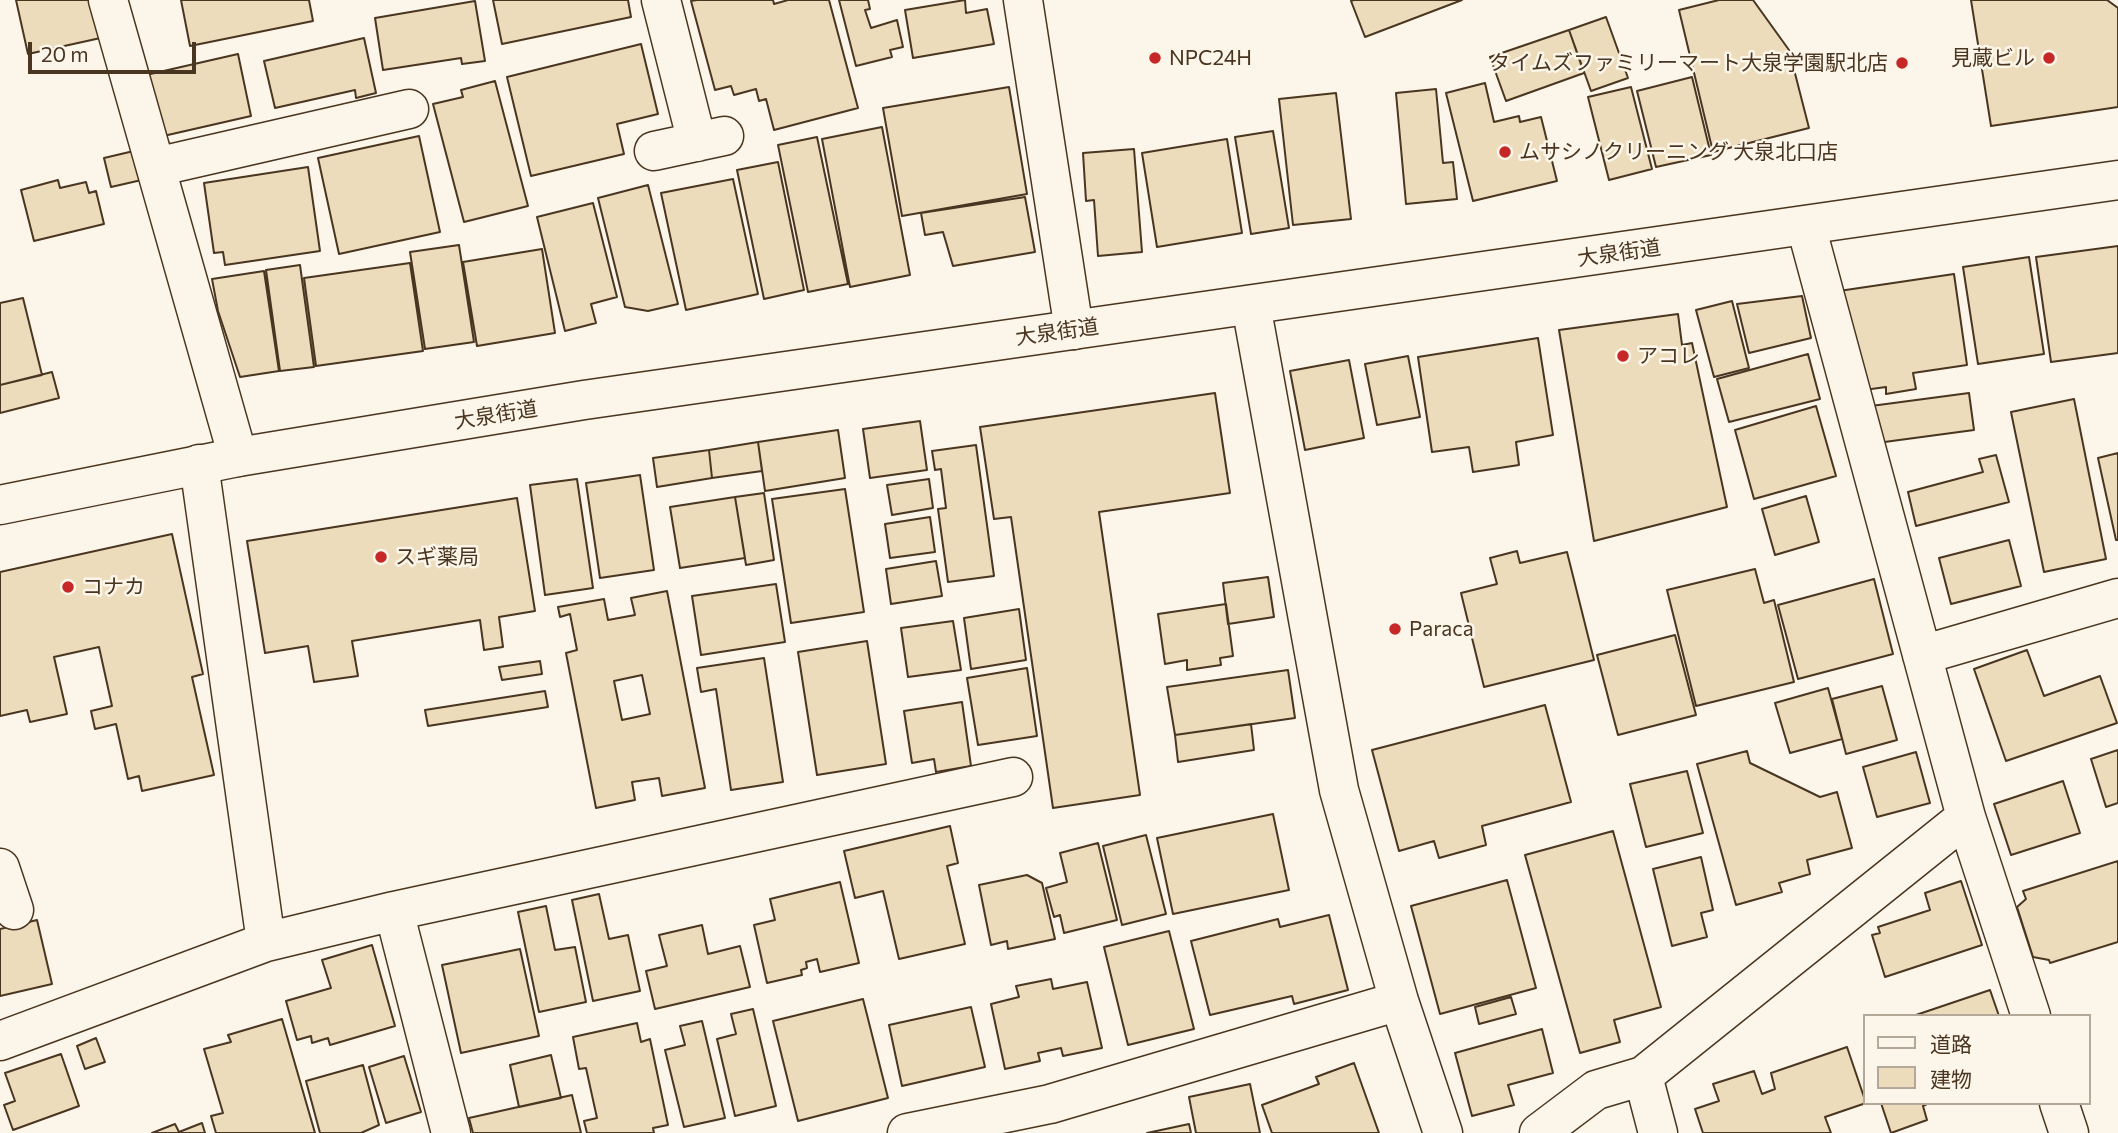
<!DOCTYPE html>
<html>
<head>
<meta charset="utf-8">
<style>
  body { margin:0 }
  #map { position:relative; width:2118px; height:1133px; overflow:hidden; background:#fbf6e9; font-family:Commissioner,"Noto Sans JP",sans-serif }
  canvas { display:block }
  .legend { position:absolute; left:1863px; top:1014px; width:228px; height:91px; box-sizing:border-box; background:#fbf6e9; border:2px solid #b4a999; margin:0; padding:9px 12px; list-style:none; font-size:21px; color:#4a3520 }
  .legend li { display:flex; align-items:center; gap:14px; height:35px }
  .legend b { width:35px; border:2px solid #b4a999 }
  .scale { position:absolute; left:28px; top:42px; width:168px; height:32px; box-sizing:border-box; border:4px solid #4a3520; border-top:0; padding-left:9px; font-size:21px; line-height:24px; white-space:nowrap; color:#4a3520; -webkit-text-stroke:5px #fbf6e9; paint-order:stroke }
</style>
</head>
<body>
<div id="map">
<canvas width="2118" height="1133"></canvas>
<ul class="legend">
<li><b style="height:9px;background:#fbf6e9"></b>道路</li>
<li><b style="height:19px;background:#ecdcbc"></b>建物</li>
</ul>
<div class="scale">20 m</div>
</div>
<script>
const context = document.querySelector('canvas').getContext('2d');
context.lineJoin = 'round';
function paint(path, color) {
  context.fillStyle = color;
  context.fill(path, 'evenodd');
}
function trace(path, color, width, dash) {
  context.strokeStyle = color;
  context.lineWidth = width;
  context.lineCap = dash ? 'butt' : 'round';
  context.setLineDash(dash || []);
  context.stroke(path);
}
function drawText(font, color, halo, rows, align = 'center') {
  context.font = font + ' Commissioner,"Noto Sans JP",sans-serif';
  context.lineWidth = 5;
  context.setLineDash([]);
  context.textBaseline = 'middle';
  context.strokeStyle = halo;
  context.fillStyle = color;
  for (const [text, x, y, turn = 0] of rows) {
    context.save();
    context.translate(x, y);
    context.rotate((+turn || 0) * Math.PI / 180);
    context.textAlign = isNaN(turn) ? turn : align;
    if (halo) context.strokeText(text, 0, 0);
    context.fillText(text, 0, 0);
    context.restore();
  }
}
const building = new Path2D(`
  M16,0H97L105,37L28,54Z
  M181,0H309L313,21L190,46Z
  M493,0H628L631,17L502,44Z
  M697,0H773L774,4L788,0H829L858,108L774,130L766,99L759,101L756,89L734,95L731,86L715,90L691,1Z
  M839,0H868L870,9L865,10L871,28L897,20L903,47L890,50L892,57L856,66Z
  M965,0L966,13L987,9L994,44L913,58L905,10Z
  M1354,0H1462L1365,37L1351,1Z
  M1719,0H1753L1789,50L1809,128L1713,152L1679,10Z
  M1971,0H2107L2118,8V107L1991,126Z
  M475,1L485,61L462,64L461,58L383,70L375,18Z
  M1606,17L1628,78L1591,91L1569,30Z
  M1569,30L1584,73L1506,101L1490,57Z
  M364,38L376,93L356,98L355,90L275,108L264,61Z
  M641,44L658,114L617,124L624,154L531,176L507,77Z
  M238,54L251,116L159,137L146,75Z
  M1692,77L1711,155L1656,167L1637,91Z
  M495,81L528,206L464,222L433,104L463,97L461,90Z
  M1485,83L1494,122L1519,116L1520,122L1541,117L1557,181L1473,201L1446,93Z
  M1009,87L1027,194L902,216L883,108Z
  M1631,87L1652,169L1609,180L1588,97Z
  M1436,89L1443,163L1453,162L1457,199L1406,204L1396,93Z
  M1336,93L1351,219L1293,225L1279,99Z
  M882,127L910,275L850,287L822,139Z
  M1273,131L1289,228L1251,234L1235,137Z
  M419,136L440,232L339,254L318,158Z
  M817,137L848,284L808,292L778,145Z
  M1227,139L1242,233L1157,247L1142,153Z
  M1134,149L1142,252L1098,256L1094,200L1086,201L1083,153Z
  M138,150L146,179L111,187L104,158Z
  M778,162L804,290L764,299L737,170Z
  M308,167L320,251L225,265L223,252L214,253L204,183Z
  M733,179L758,294L686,310L661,193Z
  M58,180L60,188L86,182L89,193L96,191L104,224L34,241L21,190Z
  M648,185L678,304L648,311L625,307L598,198Z
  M1025,197L1035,252L953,266L943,232L925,235L921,213Z
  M593,203L617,297L591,304L596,323L565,331L537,217Z
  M459,245L474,342L425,349L410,252Z
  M2118,246V353L2051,362L2036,257Z
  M542,249L555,333L477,346L463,262Z
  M2029,257L2044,354L1978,364L1963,267Z
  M410,263L423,351L316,366L304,278Z
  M300,265L314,367L280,371L266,270Z
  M264,271L279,371L240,377L218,311L212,279Z
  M1954,274L1967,365L1913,373L1916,389L1886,394V387L1864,390L1839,291Z
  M1802,296L1811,338L1749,353L1737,304Z
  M23,298L42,375L0,385V303Z
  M1732,301L1749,368L1714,377L1696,310Z
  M1678,314L1682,345L1692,343L1727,507L1594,541L1559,330Z
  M1538,338L1553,435L1516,442L1519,465L1473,472L1469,447L1432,452L1418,357Z
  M1808,354L1820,399L1729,422L1717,379Z
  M1408,356L1420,417L1377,425L1365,364Z
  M1349,360L1364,438L1305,450L1290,371Z
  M52,372L59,398L0,413V385Z
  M1215,393L1230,493L1099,512L1140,795L1053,808L1011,517L994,519L980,427Z
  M1969,393L1974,430L1877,443L1871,406Z
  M2074,399L2106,559L2044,572L2011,412Z
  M1816,406L1836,476L1754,499L1735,430Z
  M920,421L927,470L870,478L863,429Z
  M838,430L845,478L765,491L758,442Z
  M758,442L762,471L712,478L709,450Z
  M976,445L994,576L948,582L938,509L946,508L941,469L935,470L932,451Z
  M709,450L712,478L657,487L653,458Z
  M2118,453V540H2116L2098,458Z
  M1996,455L2009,502L1916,526L1908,492L1983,472L1979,459Z
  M640,475L654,570L600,578L586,483Z
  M577,479L593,588L545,595L530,485Z
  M929,479L933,508L892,515L887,485Z
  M845,489L864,612L791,623L772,499Z
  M764,493L774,560L746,565L735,497Z
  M1806,496L1819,542L1775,555L1762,509Z
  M735,497L745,558L680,568L670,507Z
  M517,498L535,611L499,617L503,647L484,650L480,620L352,641L358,676L314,682L308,646L265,653L247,541Z
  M930,517L935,552L890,558L885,524Z
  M172,534L203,674L192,677L214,775L142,791L139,776L128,779L116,724L95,729L91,711L112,706L99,647L54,657L67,714L30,722L27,710L0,716V572Z
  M2009,540L2021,586L1951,604L1939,558Z
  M1517,551L1520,563L1567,552L1594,660L1484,687L1461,593L1497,584L1490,558Z
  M936,561L942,596L891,604L886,569Z
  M1755,569L1764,603L1774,600L1794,682L1696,706L1667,590Z
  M1268,577L1274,617L1228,624L1223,583Z
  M1874,579L1893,654L1798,679L1778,605Z
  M776,584L785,642L701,655L692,596Z
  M667,591L705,788L662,796L659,778L632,782L635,800L596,808L566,653L577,650L570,614L560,617L558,607L604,599L608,620L635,615L631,598ZM642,675L650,714L622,720L614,681Z
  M1226,604L1233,656L1220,658L1221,665L1187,670V660L1165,664L1158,614Z
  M1019,609L1026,660L971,669L964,618Z
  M953,621L961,670L908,677L901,628Z
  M1675,635L1696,715L1618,735L1597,655Z
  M867,641L886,764L817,775L798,652Z
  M2027,650L2044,696L2100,676L2117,723L2006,761L1974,669Z
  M764,658L783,782L731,790L716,689L701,692L697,668Z
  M540,661L542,674L502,680L499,667Z
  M1027,668L1037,736L978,745L967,678Z
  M1288,670L1295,718L1175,735L1167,687Z
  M1882,686L1897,740L1846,754L1832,699Z
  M1828,688L1842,739L1790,753L1775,703Z
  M545,691L548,707L428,726L425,710Z
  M962,702L971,766L936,772L934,759L912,763L904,711Z
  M1545,705L1571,802L1482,826L1486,845L1439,858L1434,841L1399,851L1372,750Z
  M1251,724L1254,750L1178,762L1175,735Z
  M2118,750V803L2106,807L2091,759Z
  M1747,751L1750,763L1820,797L1837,792L1852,848L1807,860L1810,874L1779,883L1782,892L1736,905L1697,764Z
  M1916,752L1930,803L1877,817L1863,767Z
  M1687,771L1703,833L1646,847L1630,784Z
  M2063,781L2080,833L2011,855L1994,804Z
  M1273,814L1289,890L1173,914L1157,838Z
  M950,826L958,863L947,866L965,944L899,959L883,891L855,898L844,851Z
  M1613,831L1661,1007L1614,1020L1620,1042L1580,1053L1525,855Z
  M1146,835L1166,914L1122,925L1103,846Z
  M1098,843L1117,920L1064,933L1060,915L1054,917L1046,888L1067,882L1060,853Z
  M1701,857L1713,910L1701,913L1707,937L1672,946L1653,869Z
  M2118,861V942L2050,963L2049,960L2033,957L2017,907L2026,899L2023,891Z
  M1027,875L1042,883L1055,939L1008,949L1007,941L991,945L979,885Z
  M1507,880L1536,988L1440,1014L1411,906Z
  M1961,881L1982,945L1885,977L1872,935L1880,933L1878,927L1930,910L1925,893Z
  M840,882L859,963L820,972L817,959L806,962L807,968L801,970L802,975L767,983L754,925L775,920L770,899Z
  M599,894L609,939L628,935L640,991L593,1001L572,900Z
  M546,906L555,950L575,947L586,1002L539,1012L518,912Z
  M1329,915L1348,990L1294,1004L1292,996L1210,1015L1191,941L1278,919L1280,927Z
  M37,920L52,984L0,996V929Z
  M702,925L708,954L740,946L750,987L655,1009L646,971L667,966L659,935Z
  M1169,931L1194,1029L1128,1045L1104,947Z
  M372,945L395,1026L330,1045L328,1038L312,1043L311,1036L297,1040L286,1001L331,988L322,960Z
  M520,949L539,1036L461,1053L442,965Z
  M1051,979L1053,989L1087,982L1102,1048L1063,1056L1061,1048L1038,1053L1040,1061L1005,1069L991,1004L1019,997L1016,986Z
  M1990,990L1999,1016H1913Z
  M1511,997L1516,1014L1479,1024L1475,1007Z
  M863,999L888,1098L798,1121L773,1021Z
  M971,1007L985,1067L902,1086L889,1025Z
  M753,1009L776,1106L735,1116L717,1039L736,1034L731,1014Z
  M282,1019L315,1133H216L211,1116L223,1113L204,1049L231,1042L228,1035Z
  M702,1021L725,1118L684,1127L665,1050L685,1045L680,1026Z
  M637,1023L641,1042L650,1039L668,1125L653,1128L654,1133H587L584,1121L597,1118L586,1068L579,1069L573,1037Z
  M1542,1029L1553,1073L1508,1085L1514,1105L1472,1116L1455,1053Z
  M96,1038L105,1062L85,1069L77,1046Z
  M1847,1047L1866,1103L1825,1117L1831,1133H1703L1695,1109L1719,1101L1713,1084L1754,1071L1762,1094L1775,1089L1771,1073Z
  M61,1054L79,1106L13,1130L4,1105L15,1101L5,1073Z
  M551,1055L561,1098L519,1107L510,1065Z
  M404,1056L421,1112L386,1123L369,1067Z
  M1354,1063L1379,1133H1272L1262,1105L1319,1084L1316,1077Z
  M363,1065L379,1125L361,1133H320L306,1081Z
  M1250,1084L1260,1133H1196L1189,1097Z
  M572,1095L581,1133H473L469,1118Z
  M1881,1103H1929L1923,1106L1927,1120L1891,1133Z
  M202,1123L205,1133H152L175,1124L179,1132Z
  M1189,1124L1191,1133H1147Z`);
paint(building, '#ecdcbc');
trace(building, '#4a3520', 2);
const minor = new Path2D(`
  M108,0L238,457
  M661,0L697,142
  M1023,0L1074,330
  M654,151L724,136
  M156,167L409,109
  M1806,226L1966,817L2031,1016
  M1251,305L1339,790L1399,1001L1443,1133
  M199,464L266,942L394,911L451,1133
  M1922,655L2118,598
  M0,868L14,910
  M394,911L1013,777
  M0,1041L266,942
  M2059,1103L2069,1133
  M907,1133L1050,1104L1399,1001
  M1539,1133L1596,1090L1643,1076
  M1658,1133L1643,1076L1966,817`);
const major = new Path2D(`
  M0,505L238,457L584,400L2118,180`);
trace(minor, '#4a3520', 41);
trace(major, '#4a3520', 41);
trace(minor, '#fbf6e9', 38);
trace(major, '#fbf6e9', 38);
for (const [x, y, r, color] of [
  [1155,58,7,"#c62828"],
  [2049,58,7,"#c62828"],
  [1902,63,7,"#c62828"],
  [1505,152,7,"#c62828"],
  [1623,356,7,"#c62828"],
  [381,557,7,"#c62828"],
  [68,587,7,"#c62828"],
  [1395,629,7,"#c62828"]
]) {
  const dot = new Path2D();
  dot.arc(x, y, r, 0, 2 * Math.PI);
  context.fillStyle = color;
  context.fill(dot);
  trace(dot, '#fbf6e9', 2.5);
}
drawText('21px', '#4a3520', '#fbf6e9', [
  ["NPC24H",1169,58],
  ["見蔵ビル",2035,58,"right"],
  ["タイムズファミリーマート大泉学園駅北店",1888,63,"right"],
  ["ムサシノクリーニング 大泉北口店",1519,152],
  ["アコレ",1637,356],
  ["スギ薬局",395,557],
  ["コナカ",82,587],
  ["Paraca",1409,629]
], 'left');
drawText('21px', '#4a3520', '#fbf6e9', [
  ["大泉街道",1619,253,-8],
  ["大泉街道",1057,332,-8],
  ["大泉街道",496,415,-9]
]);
</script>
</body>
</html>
